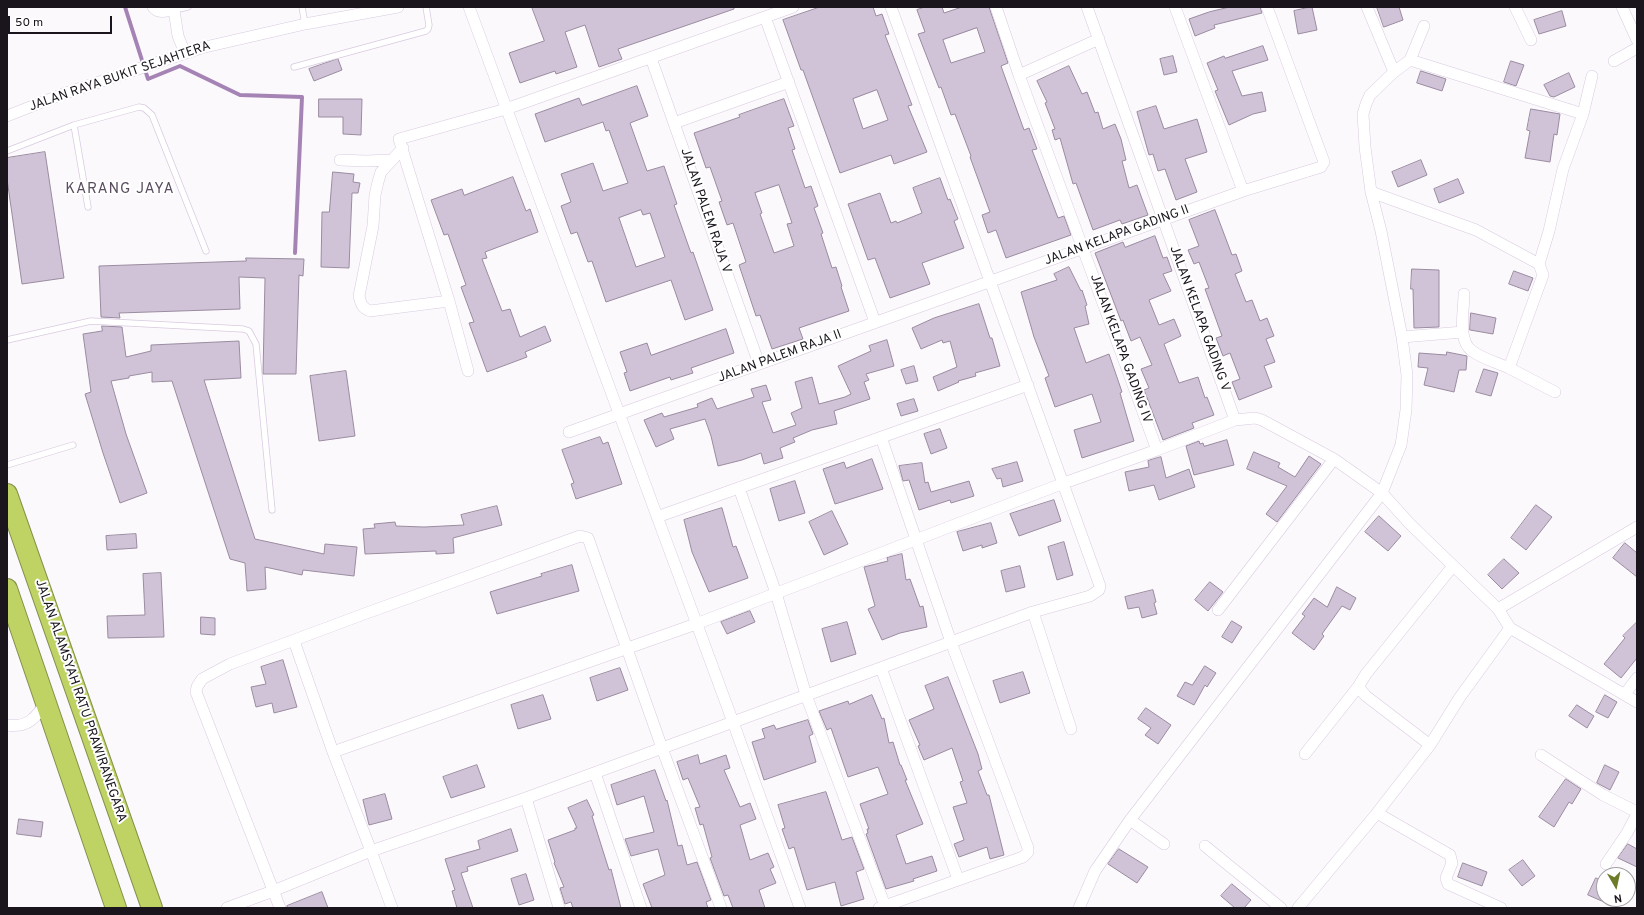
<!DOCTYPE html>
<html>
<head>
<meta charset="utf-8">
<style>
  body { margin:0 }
  #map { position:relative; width:1644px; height:915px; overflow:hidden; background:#fcf9fd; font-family:Overpass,sans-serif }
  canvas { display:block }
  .frame { position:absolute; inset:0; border:8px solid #1a151d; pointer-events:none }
  .north { position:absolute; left:1596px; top:867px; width:40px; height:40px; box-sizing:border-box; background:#fff; border:1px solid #a3a1a5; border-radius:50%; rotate:171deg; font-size:11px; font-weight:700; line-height:16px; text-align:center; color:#1a151d }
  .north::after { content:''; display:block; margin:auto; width:14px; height:18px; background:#6e7c2a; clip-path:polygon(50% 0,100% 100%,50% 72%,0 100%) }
  .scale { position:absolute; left:8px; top:16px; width:104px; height:18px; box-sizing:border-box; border:2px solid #1a151d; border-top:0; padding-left:5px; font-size:12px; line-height:14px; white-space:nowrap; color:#1a151d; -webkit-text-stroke:3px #fff; paint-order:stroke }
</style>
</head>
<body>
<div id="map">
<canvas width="1644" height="915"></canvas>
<div class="frame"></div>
<div class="north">N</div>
<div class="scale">50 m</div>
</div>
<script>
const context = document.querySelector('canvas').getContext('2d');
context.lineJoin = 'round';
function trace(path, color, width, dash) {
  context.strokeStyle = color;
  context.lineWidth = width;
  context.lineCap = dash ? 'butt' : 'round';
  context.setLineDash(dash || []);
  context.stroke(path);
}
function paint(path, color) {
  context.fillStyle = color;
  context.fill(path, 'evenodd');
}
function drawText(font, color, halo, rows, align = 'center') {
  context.font = font + ' Overpass,sans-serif';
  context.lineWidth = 4;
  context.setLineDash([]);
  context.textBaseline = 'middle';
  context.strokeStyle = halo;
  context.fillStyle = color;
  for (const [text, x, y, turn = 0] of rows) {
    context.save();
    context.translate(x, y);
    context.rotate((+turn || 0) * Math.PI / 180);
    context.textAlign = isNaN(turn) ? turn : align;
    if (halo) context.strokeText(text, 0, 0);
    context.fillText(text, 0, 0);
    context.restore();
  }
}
trace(new Path2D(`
  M125,7L148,79L180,66L240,95L302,97L295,253`), '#a584b5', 4);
const building = new Path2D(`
  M532,7H734V9L618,49L622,59L599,67L585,25L565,32L577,67L556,74L555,71L520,83L509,53L544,41Z
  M820,7H873L876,16L882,14L889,34L885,35L912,105L908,106L927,152L894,164L891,155L840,173L803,70H801L783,20ZM877,90L888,120L863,129L853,99Z
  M925,7H942L944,13L962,7H989L1008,63L1001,66L1024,130L1029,128L1037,149L1032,150L1058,218L1064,216L1071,235L1006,258L996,230L988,233L982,215L990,212L970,157L971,156L955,114L951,115L941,87L939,88L918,34L925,32L917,10ZM977,28L985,52L951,63L943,40Z
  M1230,7H1260L1262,13L1214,25L1215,28L1195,36L1189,19L1209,12Z
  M1312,7L1317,30L1298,34L1294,11Z
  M1377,7H1399L1403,20L1384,27Z
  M1562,11L1566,26L1539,34L1534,20Z
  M1263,46L1268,60L1232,71L1242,96L1262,92L1266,111L1253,114L1229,125L1215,91L1218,90L1207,63L1224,56L1225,58Z
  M1173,56L1177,72L1164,75L1160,59Z
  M338,59L342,70L314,81L309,69Z
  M1511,61L1524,65L1516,86L1504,82Z
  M1069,66L1082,94L1087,92L1095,113L1098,112L1103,129L1115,124L1121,139L1126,160L1122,161L1129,188L1137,185L1148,215L1122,224L1120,220L1093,230L1076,183L1073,184L1060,138L1055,140L1052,130L1055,129L1045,103L1047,102L1037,81Z
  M1421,71L1446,79L1442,91L1417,83Z
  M1569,73L1575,87L1554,97L1550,96L1544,85Z
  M637,86L648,116L630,123L647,171L664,166L677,204L674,205L691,253L693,252L713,310L685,320L671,280L606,302L592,261L588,262L577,232L571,234L561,206L571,202L561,174L593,163L603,191L628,183L609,130L606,131L603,122L545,142L535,114L579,98L582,105ZM641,210L643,215L650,213L665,257L636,267L619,218Z
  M319,99H362L361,135L343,134V117H319Z
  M784,99L794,126L788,128L795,149L792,150L805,188L811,186L818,206L814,208L823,233L821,234L832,268L836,267L842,286L841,287L849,311L799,328L803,339L772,349L760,315L756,316L739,265L746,262L733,223L727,225L719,202L722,201L710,167L706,168L694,133L740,117L739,115ZM779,185L792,223L787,224L794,246L774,253L760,214L762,213L755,193Z
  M1156,106L1164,129L1197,119L1207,152L1185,159L1197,192L1176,200L1165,169L1158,171L1153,154L1149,155L1137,112Z
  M1531,109L1560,114L1557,135L1554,134L1550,162L1525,158L1530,131L1527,130Z
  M45,152L64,278L22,284L7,179V158Z
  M1421,160L1427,175L1398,187L1392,172Z
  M333,172L354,174L353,182L360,183L358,193H352L349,268L321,267L322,212H329Z
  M513,177L526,211L530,209L538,232L485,252L487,258L482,259L502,311L510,309L520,337L545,326L551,341L525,352L527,357L487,372L469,323L474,322L461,287L466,285L448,234L444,235L431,200L462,189L464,195Z
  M940,178L948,200L950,199L958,219L954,221L964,248L922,263L930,284L890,298L875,258L868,260L848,204L880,193L891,223L896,221L897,223L922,213L913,188Z
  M1458,179L1464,193L1439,203L1434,189Z
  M1215,210L1232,255L1236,254L1242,271L1235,274L1246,302L1252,300L1260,321L1267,318L1274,336L1266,339L1275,362L1264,366L1272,387L1239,400L1232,382L1240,379L1230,353L1223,356L1216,338L1222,336L1205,289L1209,288L1199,262L1194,264L1188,250L1199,246L1189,220Z
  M1155,236L1163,258L1167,257L1172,271L1163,274L1171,291L1149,300L1159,325L1174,319L1181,336L1164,344L1179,383L1198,377L1205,398L1207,397L1214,415L1192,423L1194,428L1163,440L1144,390L1149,388L1141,369L1152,365L1140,337L1131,341L1123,320L1121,321L1095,253L1123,242L1125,247Z
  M246,258L304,259L303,276L299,275L296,374H263L265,278L239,277L240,309L119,313L120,318L101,317L99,266L246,261Z
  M1069,267L1081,291L1082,290L1087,305L1085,306L1089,324L1074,328L1086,363L1109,354L1122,392L1120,393L1134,441L1082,458L1074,430L1101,422L1092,394L1055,407L1045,378L1049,376L1034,337L1021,292L1057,280L1054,274Z
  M1412,269L1439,270V327L1414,328L1413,289H1411Z
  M1514,271L1533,278L1528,291L1509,284Z
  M979,304L990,338H992L1000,366L975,373L976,376L958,381L959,382L938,391L933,377L957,367L950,341L943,343L942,340L921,349L912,328L934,318Z
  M1471,313L1496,318L1493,334L1470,330Z
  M102,326L122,327L126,357L151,351V345L239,341L241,378L204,380L255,539L324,554L325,544L357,547L354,576L303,570L302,575L265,567L266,589L247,591L245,563L230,559L172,381L152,382V372L129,376V378L111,381L126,434L147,493L120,503L103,453L85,394L91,392L83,334L102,331Z
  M726,329L734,353L691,368L693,373L671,380L670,377L630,391L624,373L627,372L620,352L647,343L651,355Z
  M887,340L894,366L866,374L869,380L864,382L870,399L834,411L837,424L812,430L793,438L795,442L780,448L783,458L764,464L761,453L742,460L718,466L711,436L705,419L670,429L674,439L656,447L644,420L662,413L664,417L698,407L697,404L712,398L717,409L754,397L751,389L766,385L771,400L762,402L773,433L796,425L791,413L802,408L795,382L812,377L819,404L845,397L851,394L838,366L871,351L869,346Z
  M1447,352L1467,356L1466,370H1459L1454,392L1424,385L1428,368L1418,367L1419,353L1446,355Z
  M914,366L918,381L906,384L901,370Z
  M1484,369L1498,373L1491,396L1476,392Z
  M346,371L355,436L319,441L310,376Z
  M914,399L918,411L901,416L897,404Z
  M940,429L947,448L931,454L924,434Z
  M600,437L603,444L608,442L622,484L576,499L571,484L574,483L562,450Z
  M1227,440L1234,465L1194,475L1186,446L1199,441L1200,444L1203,443L1204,446Z
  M1254,452L1280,463L1278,467L1295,477L1309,456L1321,464L1277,522L1266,514L1287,486L1247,469Z
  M1161,457L1166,478L1189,469L1195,487L1159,500L1154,485L1129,491L1125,472L1149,467L1148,461Z
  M872,459L883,489L835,504L823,469L844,462L846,468Z
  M1017,462L1023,481L1003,487L1001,478L997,479L992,469Z
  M922,463L925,483L928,482L931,492L969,481L974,496L951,503L950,500L919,510L909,480L903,481L899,466Z
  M795,481L805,513L779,521L770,489Z
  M1054,500L1061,521L1019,536L1010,514Z
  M1536,505L1552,517L1526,550L1511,538Z
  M497,506L502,525L453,538L454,553L436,554V551L365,554L363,529L375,528L374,524L395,522L396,526L424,527L464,525L461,515Z
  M722,508L733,547L736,546L748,578L709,592L692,552L684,520Z
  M832,511L848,544L824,555L809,522Z
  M1379,516L1401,536L1388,551L1365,532Z
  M991,523L997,543L982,548V545L963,551L957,532Z
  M136,534L137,548L107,550L106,536Z
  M1064,542L1073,575L1057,580L1048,547Z
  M1625,543L1637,553V577L1613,558Z
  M902,554L906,580L910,579L920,607L923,606L927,627L900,633L882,640L868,609L875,606L864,567L888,561L887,558Z
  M1504,559L1519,573L1502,589L1488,575Z
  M572,565L579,591L497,614L490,592L542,576L541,574Z
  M1020,566L1025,587L1006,592L1001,571Z
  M161,573L164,637L108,638L107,616L145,615L143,574Z
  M1210,582L1223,592L1208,611L1195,600Z
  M1337,587L1356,598L1350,610L1342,606L1322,634L1324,636L1314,650L1292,633L1305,616L1302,614L1314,598L1327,607Z
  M1153,590L1156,602L1154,603L1157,614L1142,618L1139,607L1128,609L1125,597Z
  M750,611L755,622L727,634L721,622Z
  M201,617L215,618V635L201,634Z
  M1232,621L1242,627L1232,643L1222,637Z
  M847,622L856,654L831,662L822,629Z
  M1637,622V658L1621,678L1604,664L1625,638L1623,636Z
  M283,660L297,707L274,713L272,703L256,707L251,687L266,684L261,667Z
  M1205,666L1216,673L1207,687L1205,685L1194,705L1177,696L1185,682L1192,685Z
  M620,668L628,690L597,701L590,678Z
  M1023,672L1030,693L1000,703L993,681Z
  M948,677L978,754L982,769L978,771L987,795H989L1004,855L990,859L987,847L959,857L954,844L964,840L953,807L967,803L960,782L963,781L952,748L924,760L918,746L920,745L909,720L934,709L925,686Z
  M543,695L551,719L518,729L511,705Z
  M872,695L882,719L884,718L889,743L893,742L900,765H901L907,780H905L923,824L896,835L906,864L932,856L937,871L913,879L914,881L886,889L866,834L868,833L867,829H869L860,804L888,794L878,767L848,777L831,728L827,730L819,711L848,701L849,704Z
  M1605,695L1617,702L1608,718L1596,712Z
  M1577,705L1594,716L1587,728L1569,716Z
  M1146,708L1171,725L1158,744L1145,735L1151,728L1138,719Z
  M808,720L813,734L809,736L816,762L764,780L752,742L765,738L762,729L774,725L776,729Z
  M698,755L700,764L726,755L730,768L724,770L740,807L750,803L756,819L740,825L750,860L768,853L774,867L770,869L776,883L759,890L765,908H733L728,895L724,896L710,858L712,857L703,824L700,825L695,808L700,807L688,778L683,780L677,762Z
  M477,765L485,787L451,798L443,777Z
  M1605,765L1619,772L1610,790L1597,783Z
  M655,770L666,801L667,800L678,846L682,845L687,865L697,862L711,900L706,902L708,908H652L643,884L665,875L658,849L631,856L625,839L654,832L644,796L617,805L611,785Z
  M1566,779L1581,789L1572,804L1569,802L1554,827L1539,817Z
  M826,792L842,840L852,837L864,869L856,872L864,899L841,906L835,882L807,890L794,847L789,849L782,829L785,828L778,805Z
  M385,794L392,819L369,825L363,800Z
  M587,800L594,815L592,816L609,870L611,869L621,908H573L571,902L565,904L560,888L564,887L554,863L555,862L548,840L575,830V828H577L568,808Z
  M19,819L43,822L41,837L17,834Z
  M511,829L518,851L467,867L468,871L461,873L473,908H457L452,891L455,890L445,859L480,849L478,841Z
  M1628,844L1637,849V867L1618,858Z
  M1119,849L1148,867L1137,883L1108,864Z
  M1523,860L1535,876L1522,886L1509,870Z
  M1463,863L1487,872L1482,886L1458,877Z
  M526,874L534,900L519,905L511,879Z
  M1596,878L1604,882V902L1588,895Z
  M1232,884L1251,900L1244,908H1235L1221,896Z
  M322,892L328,908H287V906Z`);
paint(building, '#d0c2d7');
trace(building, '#9a8ca0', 1);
const lane = new Path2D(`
  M302,7L305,24
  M174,10L188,7
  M294,67L426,31L428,29L429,25L426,7
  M74,125L88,207
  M7,151L74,125L139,107L144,108L152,115L206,251
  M7,340L91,321L243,329L249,331L256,344L272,510
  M7,465L73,445`);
const street = new Path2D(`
  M153,7C158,14 166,11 174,10L178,36L185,53
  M469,7L733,722L800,908
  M996,7L1019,75L1157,450
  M1087,7L1235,420
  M1175,7L1243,191
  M1367,7L1394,72
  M1515,7L1531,40
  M1622,7L1637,40
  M765,17L875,322
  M651,58L759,364
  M1410,60L1583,114
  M1614,61L1637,48
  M1019,75L1099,39
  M7,116L63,94L201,48L305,24L398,7
  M674,123L789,82
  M403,148L381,172L378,182L375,195L373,226L359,296C361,304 362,308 370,311L449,301
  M340,160L366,161L391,160
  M1371,192L1476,230L1539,264L1543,275L1509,368L1555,392
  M1539,264L1549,231L1563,169L1583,114L1592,76
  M1464,294C1464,311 1457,340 1472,351C1483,359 1498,363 1509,368
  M1402,337L1463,332
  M468,371L449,301L399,139L506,109L793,7
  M569,432L1243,191L1321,167L1324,162L1267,7
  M739,488L776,593L806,695L885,906
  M657,517L1028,385
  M1498,609L1637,527
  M1218,610L1334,459
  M1033,612L1071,729
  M294,641L333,752L371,851L392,908
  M881,668L958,879
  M1625,694L1637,678
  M7,725C28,728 35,718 46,703
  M1430,745L1366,696L1358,687L1366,674L1453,566
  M333,752L696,624L1064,483L1157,450L1235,420L1255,418L1262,420L1334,459L1382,493L1410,524L1498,609L1510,628L1637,702
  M1305,754L1358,687
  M1541,755L1603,795L1637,812
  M595,773L641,908
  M526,798L559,908
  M1377,813L1450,855L1452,863L1446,878L1448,884L1501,908
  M1164,844L1130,820L1382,493L1401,445L1406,410L1407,375L1402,337L1381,231L1371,192L1365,147L1363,114L1366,104L1370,95L1394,72L1410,60L1424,26
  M1205,846L1281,908
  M1606,864L1627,833L1637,814
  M227,908L273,891L371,851L526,798L1033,612L1090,596L1099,590L1100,586L891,7
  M280,908L196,692L197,687L202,679L230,664L364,614L580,536L588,538L662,748L721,908
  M879,908L1023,857L1028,852V848L951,642L881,437
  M1079,908L1095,871L1130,820
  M1298,908L1377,813L1430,745L1460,697L1510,628`);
const highway = new Path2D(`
  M7,494L152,908
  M7,589L116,908`);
trace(lane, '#d8cadf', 7);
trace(street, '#d8cadf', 12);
trace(highway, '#85904b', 22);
trace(lane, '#fff', 5.5);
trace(street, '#fff', 11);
trace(highway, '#bed364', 20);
drawText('13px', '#1a151d', '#fff', [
  ["JALAN RAYA BUKIT SEJAHTERA",120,77,-19],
  ["JALAN PALEM RAJA V",705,211,71],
  ["JALAN KELAPA GADING II",1117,236,-20],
  ["JALAN KELAPA GADING V",1199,319,70],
  ["JALAN KELAPA GADING IV",1120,349,70],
  ["JALAN PALEM RAJA II",780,357,-20],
  ["JALAN ALAMSYAH RATU PRAWIRANEGARA",80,701,71]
]);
context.letterSpacing = '1px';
drawText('15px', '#594d5f', '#fff', [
  ["KARANG JAYA",120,190]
]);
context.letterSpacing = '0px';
</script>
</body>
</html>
